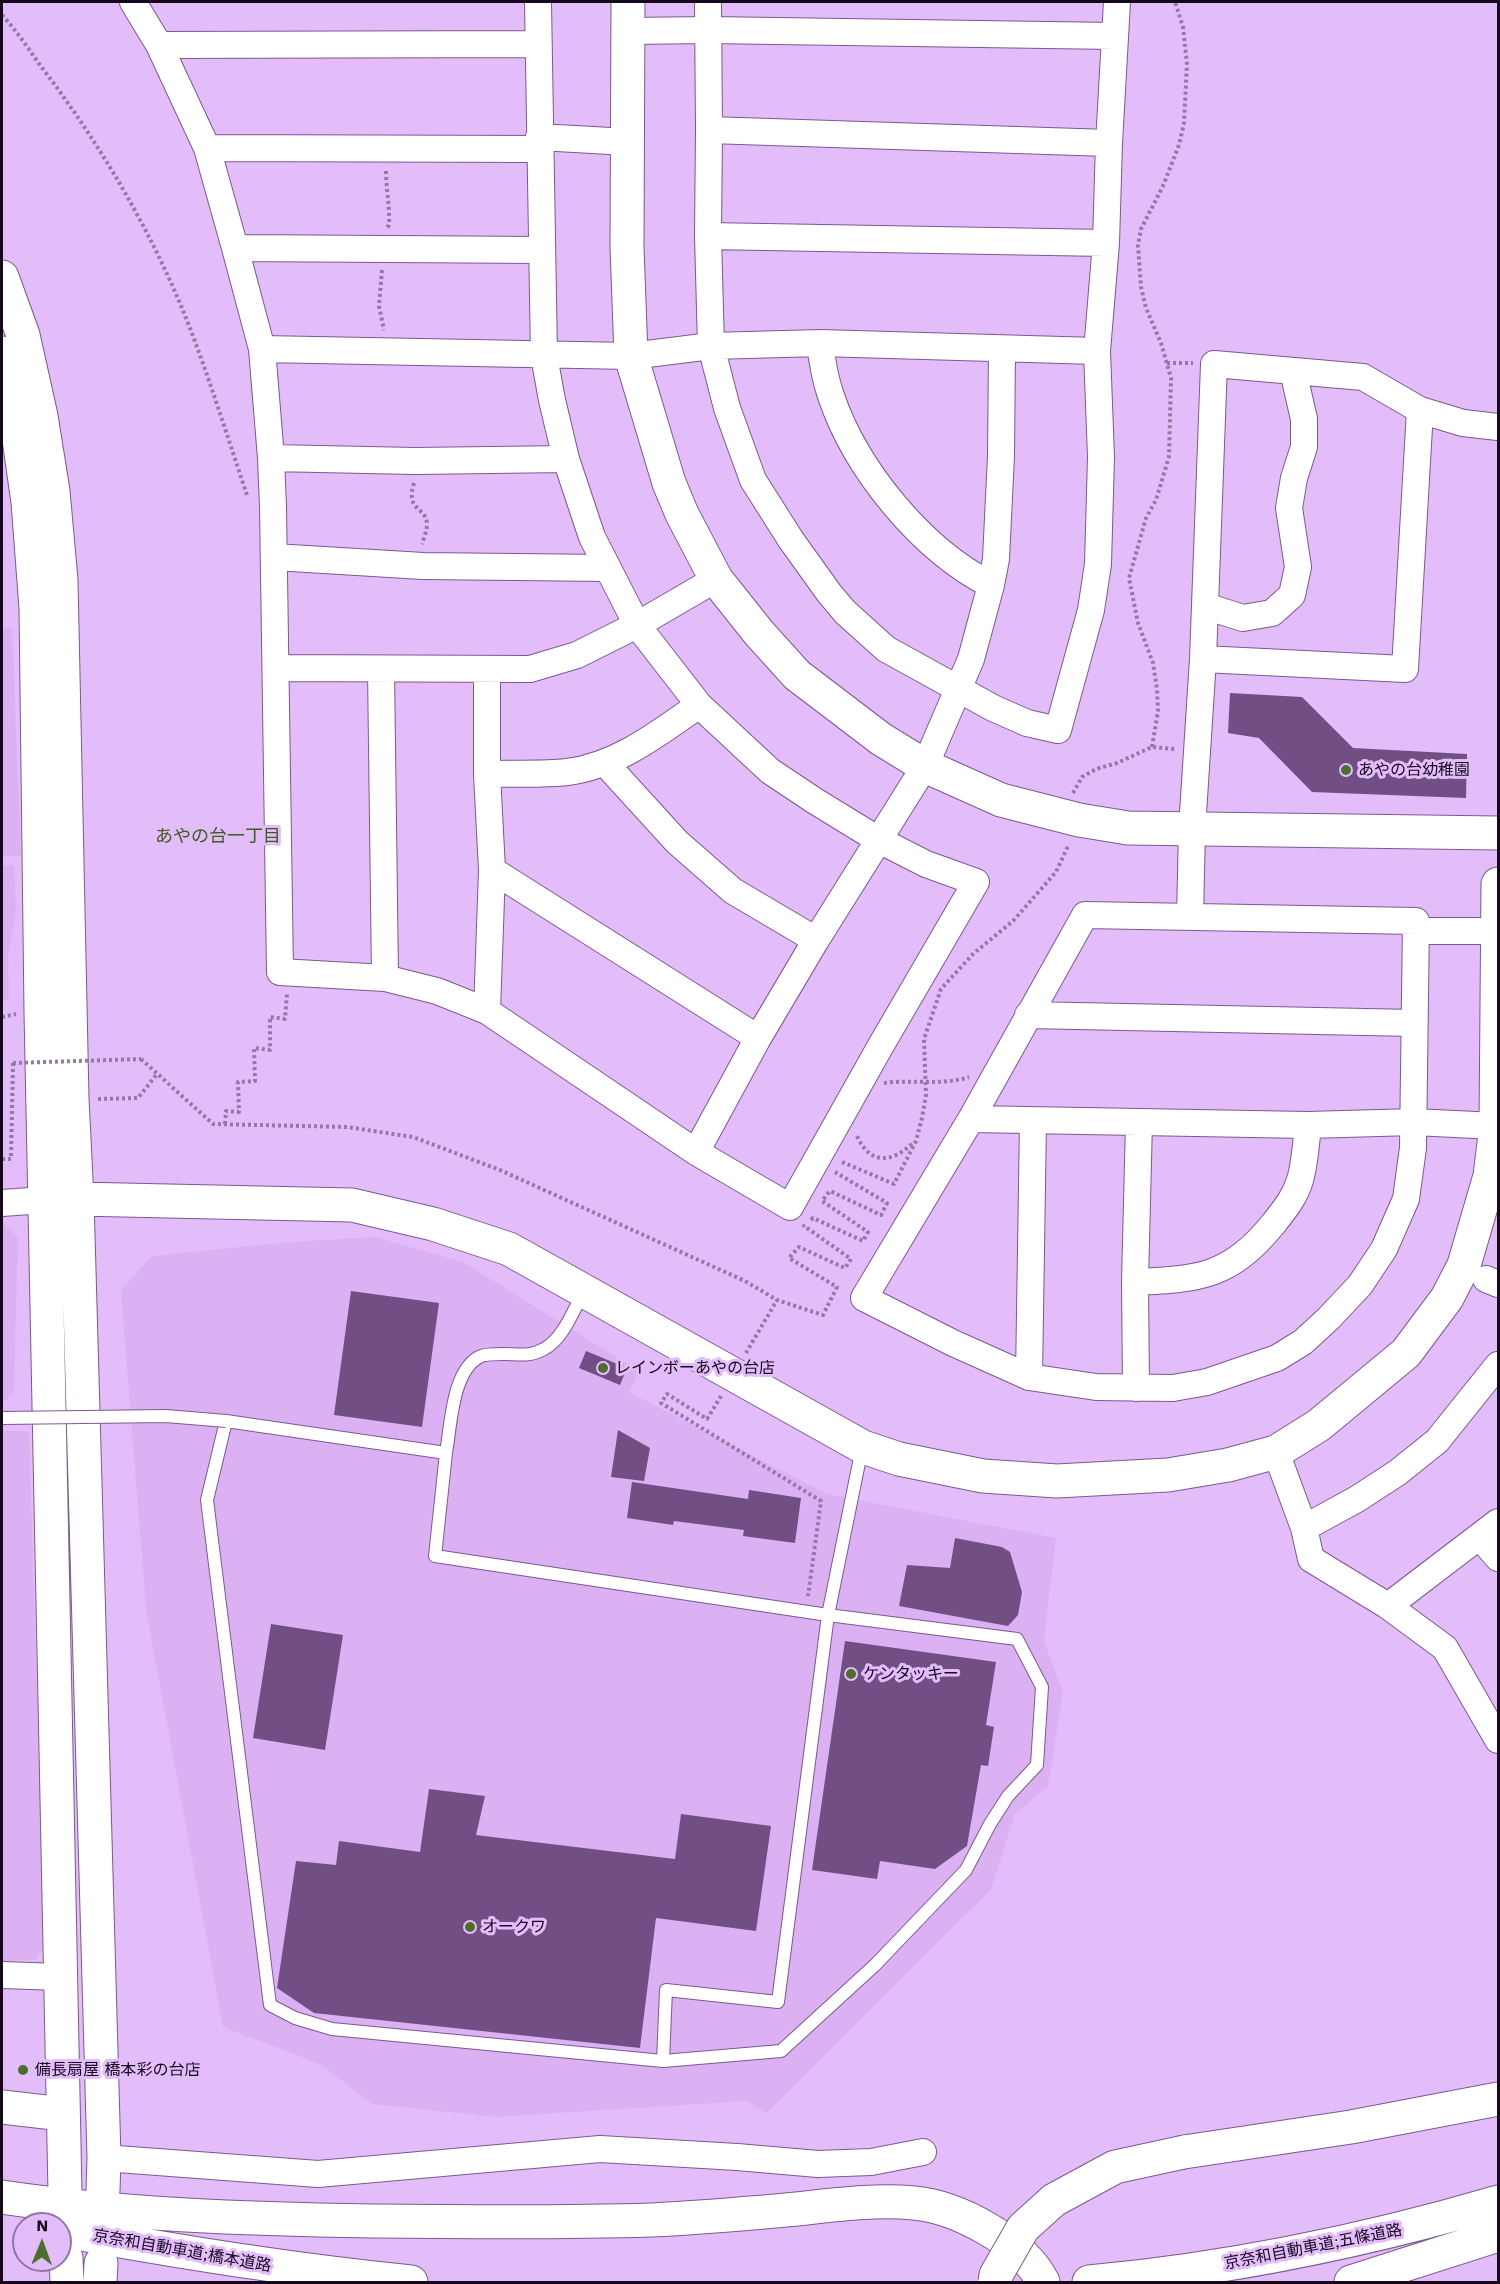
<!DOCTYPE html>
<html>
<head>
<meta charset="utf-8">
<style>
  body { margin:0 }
  #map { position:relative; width:1500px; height:2284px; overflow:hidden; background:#e3bdfa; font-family:"Work Sans",sans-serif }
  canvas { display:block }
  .frame { position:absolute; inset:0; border:3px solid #15081d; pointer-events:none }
  .north { position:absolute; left:12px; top:2212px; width:60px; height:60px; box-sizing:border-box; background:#e3bdfa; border:2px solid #9175a2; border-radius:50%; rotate:1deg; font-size:16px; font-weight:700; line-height:24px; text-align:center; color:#15081d }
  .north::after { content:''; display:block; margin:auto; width:21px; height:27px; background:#4a7029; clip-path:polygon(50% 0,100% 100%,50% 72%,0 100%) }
</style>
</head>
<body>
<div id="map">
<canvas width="1500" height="2284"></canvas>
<div class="frame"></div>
<div class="north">N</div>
</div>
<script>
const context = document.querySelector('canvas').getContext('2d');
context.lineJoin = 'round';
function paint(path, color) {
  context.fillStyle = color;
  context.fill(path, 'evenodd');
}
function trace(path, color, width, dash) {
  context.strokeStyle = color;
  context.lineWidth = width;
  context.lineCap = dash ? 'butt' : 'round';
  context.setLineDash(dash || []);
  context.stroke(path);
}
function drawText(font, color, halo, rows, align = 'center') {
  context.font = font + ' "Work Sans","Noto Sans JP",sans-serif';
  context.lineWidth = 6;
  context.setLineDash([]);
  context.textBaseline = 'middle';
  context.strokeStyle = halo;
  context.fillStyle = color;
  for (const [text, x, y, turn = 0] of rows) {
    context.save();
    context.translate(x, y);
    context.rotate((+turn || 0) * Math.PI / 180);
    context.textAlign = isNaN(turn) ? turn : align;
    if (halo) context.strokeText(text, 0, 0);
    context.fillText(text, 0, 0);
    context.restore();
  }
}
paint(new Path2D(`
  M12,627L21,856L2,857V629Z
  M14,865L16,912L8,955L9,999L2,1000V866Z
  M2,1222L18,1237L14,1391L2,1404Z
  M375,1237L463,1262L639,1371L629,1392L827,1494L1056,1538L1044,1641L1063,1692L1048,1787L1015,1813L991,1890L766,2113L747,2101L496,2117L372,2104L322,2065L223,2027L146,1610L121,1290L152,1256L290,1242Z
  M2,1431H29L45,1948L35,1960L2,1961Z`), '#dbb1f4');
paint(new Path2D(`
  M1230,693L1302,697L1353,748L1467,754L1466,798L1312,792L1259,738L1228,733Z
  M351,1291L439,1303L422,1427L334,1415Z
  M586,1351L627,1368L620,1385L579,1368Z
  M618,1430L650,1448L644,1481L611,1477Z
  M632,1482L748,1499L749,1490L801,1498L795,1543L743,1536L744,1530L674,1521L673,1525L627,1518Z
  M955,1538L1002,1547L1010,1552L1022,1592L1018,1615L1008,1626L899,1606L907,1565L950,1568Z
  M271,1624L343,1635L325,1750L253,1738Z
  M845,1641L996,1662L986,1725L994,1727L988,1766L981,1765L967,1846L935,1869L880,1861L877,1879L812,1870Z
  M429,1789L485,1796L476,1835L675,1859L681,1814L771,1826L756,1931L656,1918L640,2048L314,2013L277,1988L296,1861L336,1865L339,1841L420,1852Z`), '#714f85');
const lane = new Path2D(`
  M446,1453L435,1556L828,1615L1017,1639L1042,1687L1037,1765L1008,1796L990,1824L966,1870L875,1965L781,2051L663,2061L332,2029L295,2018L270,2005L207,1500L226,1421L446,1453C451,1425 452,1369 481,1356C486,1354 497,1354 504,1354C518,1354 530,1357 544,1349C563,1339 573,1311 583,1293
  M663,2061L666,1990L778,2002L828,1615L862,1448`);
const street = new Path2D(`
  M133,2L159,45L207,148L235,248L262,349L271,458L273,507L280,972L385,978L437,991L487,1011L696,1152L790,1207L880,1047L976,882L926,864L877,839L815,801L770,771L699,705L637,625L592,537L566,459L552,400L544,356L538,2
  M708,2L709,130L708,236L711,346L727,408L753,480L791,540L829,593L845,612L886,649L993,708L1027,723L1058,730L1091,610L1098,564L1101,457L1097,351L1106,243L1109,143L1117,2
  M628,31L708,30L1115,36
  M159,45L538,44
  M709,130L1109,143
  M539,137L628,142
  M207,148L539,149
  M708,236L1106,243
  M235,248L542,250
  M820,343C822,361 825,379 831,396C856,470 922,550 991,585
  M262,349L631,356L711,346L820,343L1097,351
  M271,458L415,461L566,459
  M274,557L423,566L608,568
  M1205,606L1243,618L1272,613L1292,595L1298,567L1289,508L1294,478L1304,447V419L1293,371
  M1203,659L1405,669L1420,410
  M277,668L530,669L577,655L637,625L716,579
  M381,669L385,978
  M487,670V774L492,870L487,1011
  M605,763L677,842L733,891L816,940
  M487,774C513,773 541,775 567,772C617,766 659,733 699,705
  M492,870L758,1038
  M1085,915L1416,921L1413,1148L1406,1199L1384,1249L1360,1285L1329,1318L1303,1342L1277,1358L1207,1382L1173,1388L1096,1387L1029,1377L953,1343L864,1298L971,1119Z
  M1190,917L1192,829L1203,659L1214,364L1363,377L1420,410L1463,423L1498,427
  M1415,931H1497
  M1028,1015L1414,1023
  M971,1119L1308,1125L1414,1122L1496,1126
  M696,1152L758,1038L816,940L925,766L971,659L991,585L996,559L1001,456L1002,349
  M2,1203L44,1200
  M1486,1279L1498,1284
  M1135,1282C1201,1279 1230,1277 1274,1223C1285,1209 1295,1197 1300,1180C1305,1163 1306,1143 1308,1125
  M1029,1377L1033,1121
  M1136,1388L1135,1282L1139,1122
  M1276,1452L1304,1528L1311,1559L1388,1606L1445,1648L1498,1740
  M1304,1528L1357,1499L1397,1473L1437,1441L1498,1365
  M1480,1537L1498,1558
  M1388,1606L1498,1522
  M2,1975L60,1977
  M104,2158L318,2174L600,2149L737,2157L818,2164L871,2162L923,2152`);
const secondary = new Path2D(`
  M628,2L627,247L631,356L669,483L682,514L716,579L759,633L797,675L881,739L925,766L1001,800L1079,820L1128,828L1498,833
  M2,277L23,335L41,416L53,491L61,580L72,1099L77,1199L104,2158L103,2191
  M2,353L15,411L28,502L36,608L41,1012L65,2192
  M44,1200L77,1199L352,1205L433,1224L509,1249L863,1447L899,1459L983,1476L1057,1481L1168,1475L1228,1465L1276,1452L1319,1425L1406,1353L1447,1298L1464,1265L1490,1176L1496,1126L1498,884
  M2,2107L63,2114
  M66,2258L67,2282
  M100,2282L101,2263`);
const highway = new Path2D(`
  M1184,2152L1351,2127L1498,2099
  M2,2197C124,2215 248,2219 372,2221C465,2222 558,2223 652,2220C696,2218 741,2214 786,2210C828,2206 871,2199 914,2203C958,2207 1023,2242 1043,2282
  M60,2230C177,2252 293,2270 411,2282
  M1089,2282C1228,2269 1365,2241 1498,2202
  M1351,2282L1498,2235`);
trace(lane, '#7b598f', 14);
trace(street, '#7b598f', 28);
trace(secondary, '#7b598f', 35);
trace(highway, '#7b598f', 35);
trace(new Path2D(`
  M2,15C16,30 28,48 40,65C98,141 148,225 184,313C208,373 227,436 248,498
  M386,171C386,189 390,207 389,225L387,228
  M382,270L379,306L384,330
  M1167,363H1193
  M414,483C405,512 426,506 427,524C427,530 424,538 422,544
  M1152,747L1158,711L1157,689L1153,663L1138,623L1129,578L1146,518L1156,500L1169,457L1171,378L1161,343L1146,308L1141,287L1138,245L1141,229L1163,186L1179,145L1184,123L1187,64L1183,27L1175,2
  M1073,793L1082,777L1096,769L1117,763L1152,747L1175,749
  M2,1017L16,1014
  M141,1059L213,1124L347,1127L413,1137L500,1170L745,1281L777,1300L823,1315L837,1287L789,1258L799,1247L845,1268L851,1259L804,1226L805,1225
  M884,1083C912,1079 942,1086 969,1077
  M98,1099L138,1098L157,1074
  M225,1124L226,1111L239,1112L238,1082L255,1081L254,1048L270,1050V1017L285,1019L287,994
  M857,1136C870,1165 891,1163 912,1144
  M2,1159H11L13,1063
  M842,1162L894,1184L916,1141L922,1118L926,1095L924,1039L941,989L973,954L1013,921L1056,872L1069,844
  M811,1220L813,1218L863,1241L868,1232L822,1201L830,1191L881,1215L887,1203L835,1172
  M746,1353L777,1300
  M721,1396L707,1419L667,1394L661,1403L821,1501L808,1596`), '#9578a6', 4, [3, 3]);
trace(lane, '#fff', 12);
trace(street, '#fff', 26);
trace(secondary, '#fff', 33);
trace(highway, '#fff', 33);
const laneBridge = new Path2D(`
  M2,1418L166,1416L226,1421`);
const highwayBridge = new Path2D(`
  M995,2282L996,2275L1023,2228L1054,2200L1115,2167L1184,2152`);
trace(laneBridge, '#7b598f', 14, []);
trace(highwayBridge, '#7b598f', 35, []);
trace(new Path2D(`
  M13,1063L141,1059`), '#9578a6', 4, [3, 3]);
trace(laneBridge, '#fff', 12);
trace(highwayBridge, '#fff', 33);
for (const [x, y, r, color] of [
  [1346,770,6,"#4a7029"],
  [603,1368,6,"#4a7029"],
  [851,1674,6,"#4a7029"],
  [470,1927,6,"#4a7029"],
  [23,2070,6,"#4a7029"]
]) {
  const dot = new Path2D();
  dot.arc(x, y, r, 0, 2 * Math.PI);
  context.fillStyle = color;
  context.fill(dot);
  trace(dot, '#e3bdfa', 2);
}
drawText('16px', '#15081d', '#e3bdfa', [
  ["あやの台幼稚園",1358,770],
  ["レインボーあやの台店",615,1368],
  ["ケンタッキー",863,1674],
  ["オークワ",482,1927],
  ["備長扇屋 橋本彩の台店",35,2070]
], 'left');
drawText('16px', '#15081d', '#e3bdfa', [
  ["京奈和自動車道;五條道路",1313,2247,-11],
  ["京奈和自動車道;橋本道路",182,2251,10]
]);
drawText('18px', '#3b5d1d', '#e3bdfa', [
  ["あやの台一丁目",218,837]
]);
</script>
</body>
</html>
